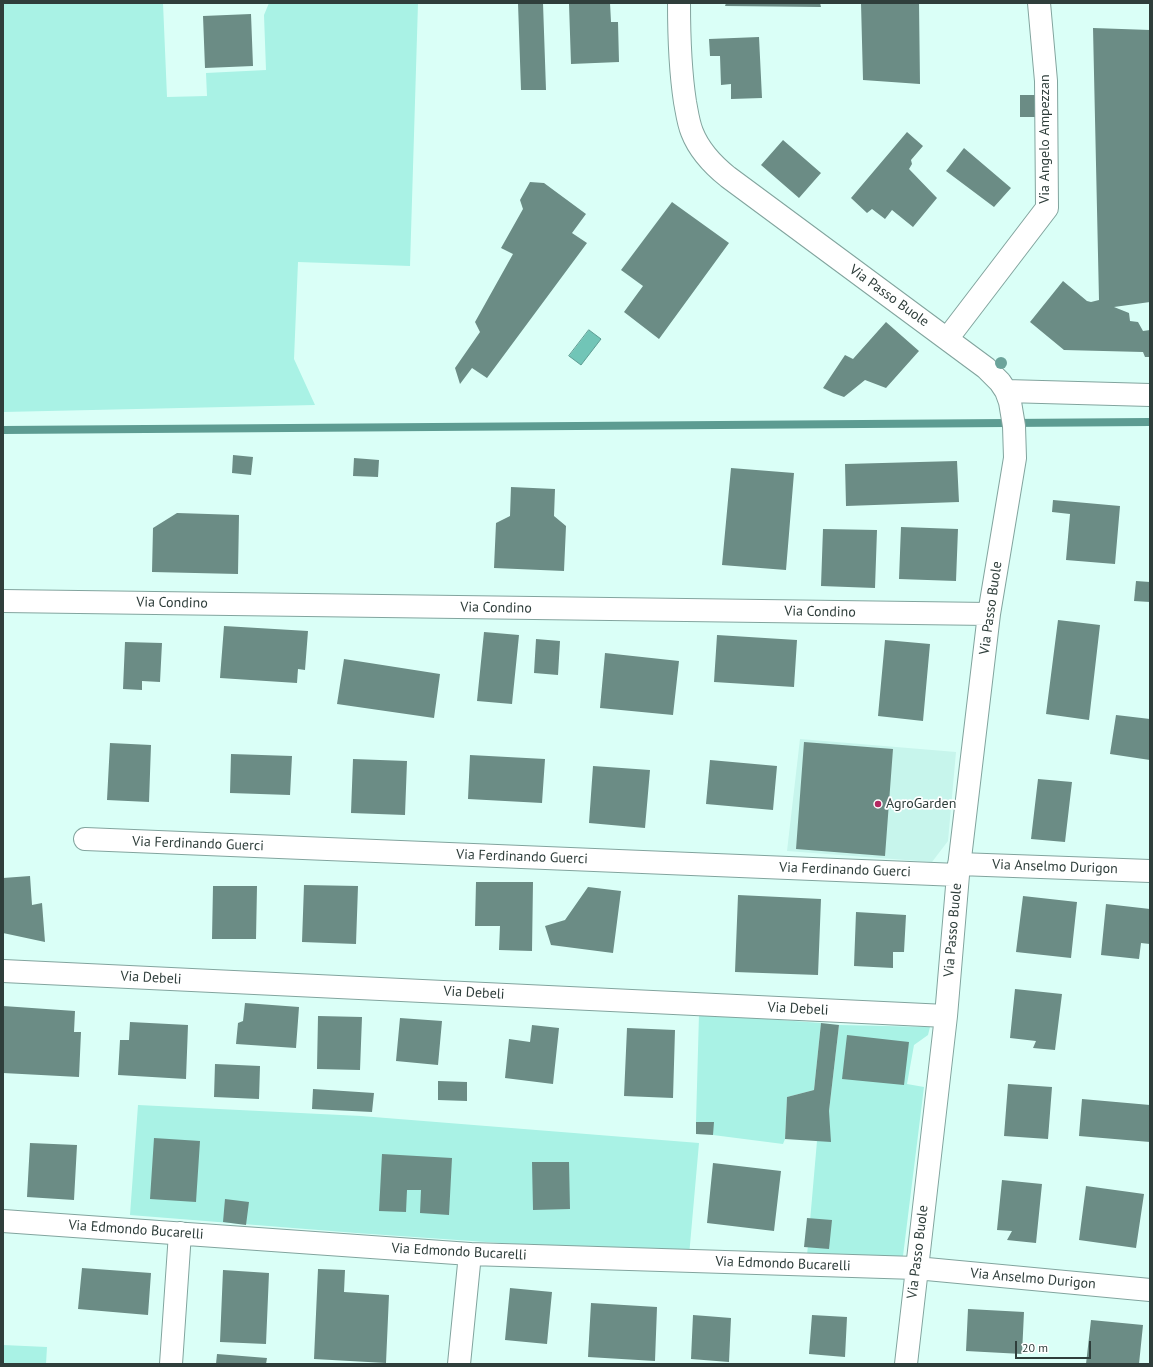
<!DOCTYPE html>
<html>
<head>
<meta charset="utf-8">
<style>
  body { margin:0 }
  #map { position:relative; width:1153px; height:1367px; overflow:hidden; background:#dafff7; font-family:"PT Sans",sans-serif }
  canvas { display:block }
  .frame { position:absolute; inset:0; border:4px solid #2f3e3b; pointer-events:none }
  .scale { position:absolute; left:1015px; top:1341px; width:76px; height:18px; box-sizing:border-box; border:2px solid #2f3e3b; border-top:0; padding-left:5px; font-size:12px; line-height:14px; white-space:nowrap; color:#2f3e3b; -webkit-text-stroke:3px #fff; paint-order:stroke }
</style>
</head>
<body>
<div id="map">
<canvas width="1153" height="1367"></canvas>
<div class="frame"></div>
<div class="scale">20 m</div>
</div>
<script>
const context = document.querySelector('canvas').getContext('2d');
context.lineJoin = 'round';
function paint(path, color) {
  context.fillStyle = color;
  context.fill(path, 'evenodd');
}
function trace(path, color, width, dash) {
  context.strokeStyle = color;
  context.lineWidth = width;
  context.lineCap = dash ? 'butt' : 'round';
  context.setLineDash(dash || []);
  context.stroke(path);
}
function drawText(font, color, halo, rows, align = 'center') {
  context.font = font + ' "PT Sans",sans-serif';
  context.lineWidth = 3.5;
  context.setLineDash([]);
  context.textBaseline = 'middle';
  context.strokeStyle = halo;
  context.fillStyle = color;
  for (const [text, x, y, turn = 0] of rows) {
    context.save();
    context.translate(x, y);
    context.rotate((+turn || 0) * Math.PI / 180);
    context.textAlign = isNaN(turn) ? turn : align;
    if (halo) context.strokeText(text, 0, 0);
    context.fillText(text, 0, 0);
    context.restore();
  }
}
paint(new Path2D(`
  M800,739L956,752L948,841L932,862L787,851Z`), '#c7f5ec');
paint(new Path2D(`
  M3,3H163L167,97L207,96L206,73L266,70L264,15L269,3H418L410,266L298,262L294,359L315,405L3,412Z
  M699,1014L821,1023L814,1090L787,1097L785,1139L783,1144L713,1135V1122H696Z
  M839,1025L930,1027L928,1035L914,1045L907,1084L924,1087L901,1272L806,1267L817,1141L829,1111Z
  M138,1105L361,1116L699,1143L689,1256L356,1233L130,1215Z
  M3,1345L47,1347L46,1364H3Z`), '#a9f2e5');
const water = new Path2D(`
  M589,330L601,339L581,365L569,356Z`);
paint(water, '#71c5b7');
trace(water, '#5d9c92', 1);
trace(new Path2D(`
  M3,430L1150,422`), '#5d9c92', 8);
paint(new Path2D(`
  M518,3H543L546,90H521Z
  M610,3L611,22H618L619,62L571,64L569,4Z
  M726,3H820L821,7L725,6Z
  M861,3H919L920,84L863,80Z
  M251,14L253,66L205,68L203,16Z
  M1093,28L1150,30V302L1114,307L1129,313L1130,321L1138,322L1143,331L1150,330V357H1145L1143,352L1064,350L1030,322L1063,281L1087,301L1091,302L1099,300Z
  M759,37L762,98L731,99V84L721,85L720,56H710L709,39Z
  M1020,95H1037V117H1020Z
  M907,132L923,146L911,160L912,164L909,169L937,198L913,227L892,210L885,219L872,209L867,213L851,198Z
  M783,140L821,173L799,198L761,165Z
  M964,148L1011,188L994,207L946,171Z
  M530,182L544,183L586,214L572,233L587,243L487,378L472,368L460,384L455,368L480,332L475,322L513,254L501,248L523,209L520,200Z
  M672,202L729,243L659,339L624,312L643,286L621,270Z
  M886,322L919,351L886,388L865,380L844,397L833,393L823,388L845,355L853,359Z
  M233,455L253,457L251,475L232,473Z
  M354,458L379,460L378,477L353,476Z
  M957,461L959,502L846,506L845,464Z
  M731,468L794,473L786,570L722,565Z
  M511,487L555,489L554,516L566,526L564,571L494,568L496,523L510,516Z
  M1053,500L1120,506L1115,564L1066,560L1070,514L1052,512Z
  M177,513L239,515L238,574L152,572L153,528Z
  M901,527L958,529L956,581L899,579Z
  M823,529L877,530L875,588L821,586Z
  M1136,581L1150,582V602L1134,601Z
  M1058,620L1100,625L1089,720L1046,714Z
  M224,626L308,631L305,670L298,669L297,683L220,678Z
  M484,632L519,635L512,704L477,701Z
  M717,635L797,640L794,687L714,682Z
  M536,639L560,641L558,675L534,673Z
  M885,640L930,644L923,721L878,716Z
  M125,642L162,643L160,682L142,681V690L123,689Z
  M605,653L679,661L673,715L600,708Z
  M344,659L440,674L434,718L337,704Z
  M1116,715L1150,719V760L1110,754Z
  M804,742L893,749L885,856L796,849Z
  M110,743L151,745L149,802L107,800Z
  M231,754L292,756L290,795L230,793Z
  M470,755L545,759L542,803L468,799Z
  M353,759L407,761L405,815L351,813Z
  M710,760L777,766L773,810L706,804Z
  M593,766L650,770L645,828L589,823Z
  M1038,779L1072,782L1065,842L1031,839Z
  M30,876L32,905L42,903L45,942L3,933V878Z
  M476,882H533L532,951L499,950L500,926H475Z
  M304,885L358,886L356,944L302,942Z
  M213,886H257L256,939H212Z
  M588,887L621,891L613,953L551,945L545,926L565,920Z
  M738,895L821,899L818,975L735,972Z
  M1023,896L1077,902L1071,958L1016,952Z
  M1106,904L1150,909V944L1141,943L1139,959L1101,955Z
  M856,912L906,915L904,952H893V968L854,966Z
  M1015,989L1062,994L1055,1050L1033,1048L1036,1041L1010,1038Z
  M245,1003L299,1007L296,1048L236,1044L238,1023L243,1021Z
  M3,1006L75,1011L74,1032H81L79,1077L3,1073Z
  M318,1016L362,1017L360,1070L317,1069Z
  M400,1018L442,1021L438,1065L396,1061Z
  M130,1022L188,1025L186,1079L118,1075L120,1040H129Z
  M821,1023L839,1025L829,1111L831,1142L785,1139L787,1097L814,1090Z
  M532,1025L559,1028L553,1084L505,1078L509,1039L530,1042Z
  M627,1028L675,1030L673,1098L624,1096Z
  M847,1035L909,1042L904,1085L842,1079Z
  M215,1064L260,1066L259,1099L214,1097Z
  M438,1081L467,1082V1101L438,1100Z
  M1008,1084L1052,1087L1048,1139L1004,1136Z
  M313,1089L374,1093L372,1112L312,1109Z
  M1082,1099L1150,1105V1142L1079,1136Z
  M696,1122H714L713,1135L696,1134Z
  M154,1138L200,1141L196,1202L150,1199Z
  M30,1143L77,1145L74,1200L27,1197Z
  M382,1154L452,1158L449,1215L420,1213L421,1190H407L406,1212L379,1211Z
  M532,1162H569L570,1209L533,1210Z
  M713,1163L781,1171L774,1231L707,1223Z
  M1002,1180L1042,1184L1036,1243L1007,1240L1012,1231L997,1230Z
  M1086,1186L1144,1194L1136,1248L1079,1240Z
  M225,1199L249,1202L246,1225L223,1222Z
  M807,1218L832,1220L829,1249L804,1247Z
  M82,1268L151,1273L148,1315L78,1309Z
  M318,1269L345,1270L344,1292L389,1295L386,1363L314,1359Z
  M223,1270L269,1273L266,1344L220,1342Z
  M510,1288L552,1292L547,1344L505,1340Z
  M591,1303L657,1307L655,1361L588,1357Z
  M968,1309L1024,1312L1022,1354L966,1351Z
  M693,1315L731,1318L729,1362L691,1359Z
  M812,1315L847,1317L845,1357L809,1354Z
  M1091,1320L1143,1325L1139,1364H1086Z
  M217,1354L267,1358L266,1364H216Z`), '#6b8c85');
const minor = new Path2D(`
  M679,3C679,36 680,69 685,102C687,112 688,122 692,132C699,150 713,165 728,177L986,368L1000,382L1006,391L1010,402L1014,426L1015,458L989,614L958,875L946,1016L906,1364
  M947,339L1047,208L1046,81L1039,3
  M1006,391L1150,395
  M3,601L989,614
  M85,839L958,875
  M959,864L1150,871
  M3,971L946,1016
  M3,1221L470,1254L916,1268L1150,1290
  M171,1364L180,1233
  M459,1364L470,1254`);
trace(minor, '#82a49e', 24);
trace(minor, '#fff', 22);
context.fillStyle = '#6ca49b';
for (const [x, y] of [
  [1001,363]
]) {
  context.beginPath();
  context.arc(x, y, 6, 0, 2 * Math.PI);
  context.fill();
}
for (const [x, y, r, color] of [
  [878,804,4,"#b42861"]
]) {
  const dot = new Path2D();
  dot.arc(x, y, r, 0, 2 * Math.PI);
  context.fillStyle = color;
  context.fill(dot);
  trace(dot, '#fff', 1.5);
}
drawText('14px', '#2f3e3b', '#fff', [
  ["Via Angelo Ampezzan",1045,139,-90],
  ["Via Passo Buole",889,296,36],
  ["Via Condino",172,603,1],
  ["Via Condino",496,608,1],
  ["Via Passo Buole",991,608,-82],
  ["Via Condino",820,612,1],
  ["Via Ferdinando Guerci",198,844,2],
  ["Via Ferdinando Guerci",522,857,2],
  ["Via Anselmo Durigon",1055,867,2],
  ["Via Ferdinando Guerci",845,870,2],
  ["Via Passo Buole",953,930,-85],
  ["Via Debeli",151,978,3],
  ["Via Debeli",474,993,3],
  ["Via Debeli",798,1009,3],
  ["Via Edmondo Bucarelli",136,1230,4],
  ["Via Edmondo Bucarelli",459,1252,3],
  ["Via Passo Buole",918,1252,-83],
  ["Via Edmondo Bucarelli",783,1264,2],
  ["Via Anselmo Durigon",1033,1279,5]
]);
drawText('14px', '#2f3e3b', '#fff', [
  ["AgroGarden",886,804]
], 'left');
</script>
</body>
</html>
